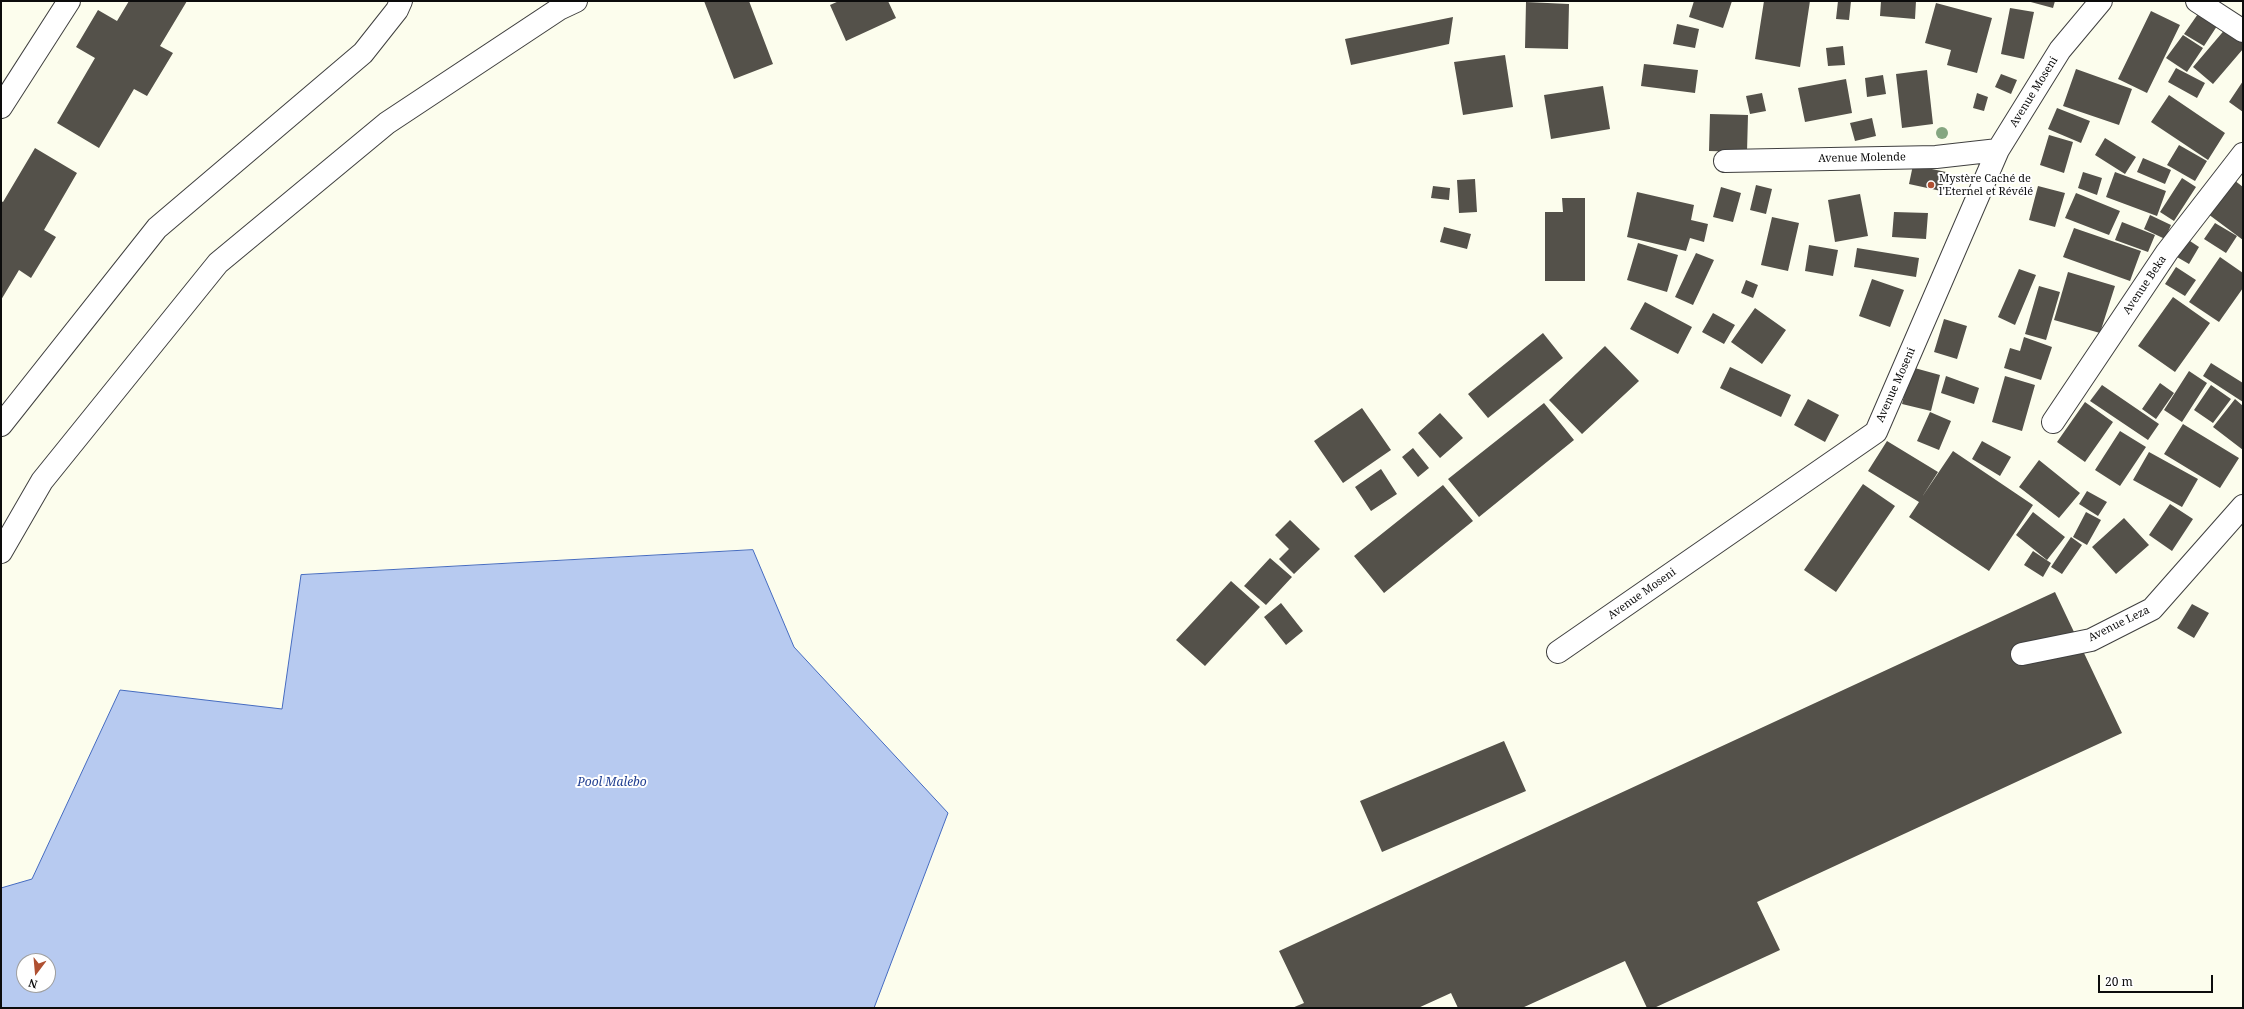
<!DOCTYPE html>
<html>
<head>
<meta charset="utf-8">
<style>
  body { margin:0 }
  #map { position:relative; width:2244px; height:1009px; overflow:hidden; background:#fcfded; font-family:"Noto Serif",serif }
  canvas { display:block }
  .frame { position:absolute; inset:0; border:2px solid #0c0c0c; pointer-events:none }
  .north { position:absolute; left:16px; top:953px; width:40px; height:40px; box-sizing:border-box; background:#fff; border:1px solid #9e9e9e; border-radius:50%; rotate:196deg; font-size:11px; font-weight:700; line-height:16px; text-align:center; color:#0c0c0c }
  .north::after { content:''; display:block; margin:auto; width:14px; height:18px; background:#af5032; clip-path:polygon(50% 0,100% 100%,50% 72%,0 100%) }
  .scale { position:absolute; left:2098px; top:975px; width:115px; height:18px; box-sizing:border-box; border:2px solid #0c0c0c; border-top:0; padding-left:5px; font-size:12px; line-height:14px; white-space:nowrap; color:#0c0c0c; -webkit-text-stroke:3px #fff; paint-order:stroke }
</style>
</head>
<body>
<div id="map">
<canvas width="2244" height="1009"></canvas>
<div class="frame"></div>
<div class="north">N</div>
<div class="scale">20 m</div>
</div>
<script>
const context = document.querySelector('canvas').getContext('2d');
context.lineJoin = 'round';
function paint(path, color) {
  context.fillStyle = color;
  context.fill(path, 'evenodd');
}
function trace(path, color, width, dash) {
  context.strokeStyle = color;
  context.lineWidth = width;
  context.lineCap = dash ? 'butt' : 'round';
  context.setLineDash(dash || []);
  context.stroke(path);
}
function drawText(font, color, halo, rows, align = 'center') {
  context.font = font + ' "Noto Serif",serif';
  context.lineWidth = 4;
  context.setLineDash([]);
  context.textBaseline = 'middle';
  context.strokeStyle = halo;
  context.fillStyle = color;
  for (const [text, x, y, turn = 0] of rows) {
    context.save();
    context.translate(x, y);
    context.rotate((+turn || 0) * Math.PI / 180);
    context.textAlign = isNaN(turn) ? turn : align;
    if (halo) context.strokeText(text, 0, 0);
    context.fillText(text, 0, 0);
    context.restore();
  }
}
const water = new Path2D(`
  M753,550L794,647L948,813L874,1008H1V888L32,879L120,690L282,709L301,575ZM24,961H48V985H24Z`);
paint(water, '#b7caf0');
trace(water, '#456bc0', 1);
paint(new Path2D(`
  M129,1H187L160,46L173,53L147,96L134,89L99,148L57,123L95,58L76,47L98,10L117,21Z
  M704,1H749L773,64L734,79Z
  M839,1H888L896,18L846,41L830,5Z
  M1694,1H1732L1723,28L1689,17Z
  M1764,1H1810L1800,67L1755,59Z
  M1838,1H1851L1849,20L1836,19Z
  M1881,1H1916L1915,19L1880,16Z
  M2027,1H2055L2053,8Z
  M1526,2L1569,4L1568,49L1525,48Z
  M1936,3L1992,18L1977,73L1947,65L1951,50L1925,43Z
  M2010,8L2034,12L2024,59L2001,54Z
  M2151,11L2180,25L2147,93L2118,79Z
  M2200,11L2219,23L2204,46L2184,34Z
  M1453,17L1449,44L1351,65L1345,39Z
  M1677,24L1699,29L1695,48L1673,44Z
  M2227,27L2243,41V49L2213,84L2193,67Z
  M2183,35L2203,48L2187,72L2166,58Z
  M1843,46L1845,65L1828,66L1826,48Z
  M1505,55L1513,107L1463,115L1454,62Z
  M1644,64L1698,70L1695,93L1641,86Z
  M2176,68L2205,83L2197,98L2168,82Z
  M2076,69L2132,89L2119,125L2063,106Z
  M1927,70L1933,124L1902,128L1896,74Z
  M2001,74L2017,80L2011,94L1995,87Z
  M1883,75L1886,94L1867,97L1865,78Z
  M1846,79L1852,113L1805,122L1798,88Z
  M2243,81V112L2229,102Z
  M1603,86L1610,129L1551,139L1544,95Z
  M1762,93L1766,111L1750,114L1746,96Z
  M1977,93L1988,97L1984,111L1973,108Z
  M2169,95L2225,133L2208,160L2151,122Z
  M2057,108L2090,121L2081,143L2048,129Z
  M1710,114L1748,115L1747,152L1709,151Z
  M1872,118L1876,136L1855,141L1850,123Z
  M2049,135L2073,142L2064,173L2040,165Z
  M2105,138L2136,157L2125,174L2095,155Z
  M2179,145L2207,161L2195,181L2167,165Z
  M35,148L77,173L44,230L56,237L31,278L19,270L1,300V201L3,202Z
  M2143,158L2171,170L2165,184L2137,172Z
  M1913,165L1946,172L1941,191L1909,184Z
  M2083,172L2102,178L2097,195L2078,188Z
  M2115,172L2166,191L2157,216L2106,197Z
  M2182,178L2196,187L2174,221L2160,212Z
  M1475,179L1477,212L1459,213L1457,180Z
  M2234,180L2243,187V240L2208,214Z
  M1756,185L1772,189L1766,214L1750,210Z
  M1433,186L1450,188L1449,200L1431,198Z
  M2038,186L2065,193L2055,227L2029,220Z
  M1721,187L1741,193L1733,222L1713,217Z
  M1637,192L1694,205L1691,220L1708,224L1704,242L1690,238L1686,251L1627,237Z
  M2076,193L2120,211L2109,235L2065,218Z
  M1860,194L1868,236L1835,242L1828,200Z
  M1562,198H1585V281H1545V212H1563Z
  M1894,212L1928,213L1926,239L1892,237Z
  M2150,215L2171,225L2165,239L2144,229Z
  M1772,217L1799,223L1788,271L1761,265Z
  M2122,222L2155,235L2148,252L2115,240Z
  M2215,223L2237,236L2226,253L2204,239Z
  M1444,227L1471,234L1467,249L1440,242Z
  M2074,228L2141,251L2130,281L2063,257Z
  M2187,239L2199,247L2189,264L2177,257Z
  M1638,243L1678,255L1667,292L1627,280Z
  M1809,245L1838,250L1833,276L1805,271Z
  M1857,248L1919,258L1916,277L1854,267Z
  M1696,253L1714,260L1693,305L1675,297Z
  M2220,257L2243,273V288L2219,322L2189,302Z
  M2176,267L2196,280L2185,296L2165,284Z
  M2019,269L2036,275L2015,325L1998,317Z
  M2068,272L2115,286L2100,333L2054,320Z
  M1872,279L1904,290L1890,327L1859,316Z
  M1746,280L1758,285L1753,298L1741,293Z
  M2039,286L2060,292L2046,340L2025,334Z
  M2173,297L2210,323L2175,372L2138,346Z
  M1645,302L1692,327L1678,354L1630,329Z
  M1755,308L1786,330L1762,364L1731,342Z
  M1713,313L1735,325L1724,344L1702,332Z
  M1944,319L1967,326L1957,359L1934,352Z
  M1543,333L1563,358L1488,418L1468,394Z
  M2024,337L2052,347L2041,380L2004,368L2010,348L2020,351Z
  M1605,346L1639,381L1582,434L1549,400Z
  M2211,363L2243,383V402L2203,376Z
  M1730,367L1791,395L1781,417L1720,388Z
  M1911,367L1940,375L1931,411L1902,404Z
  M2189,371L2207,383L2182,422L2164,410Z
  M1946,376L1979,388L1974,404L1941,393Z
  M2005,376L2035,385L2022,431L1992,422Z
  M2160,383L2174,393L2156,419L2142,409Z
  M2102,385L2159,424L2148,440L2090,401Z
  M2211,385L2231,399L2213,423L2194,410Z
  M1808,399L1839,415L1825,442L1794,425Z
  M2235,399L2243,406V450L2213,427Z
  M2085,402L2113,422L2085,462L2057,442Z
  M1544,403L1574,440L1479,517L1448,479Z
  M1362,408L1391,450L1343,483L1314,441Z
  M1930,412L1951,421L1939,450L1917,441Z
  M1440,413L1463,438L1440,458L1418,433Z
  M2183,424L2239,458L2220,488L2164,454Z
  M2120,431L2146,447L2120,486L2095,470Z
  M1887,441L1938,472L1922,497L1953,451L2033,505L1989,571L1909,517L1919,502L1868,471Z
  M1982,441L2011,457L2000,476L1972,459Z
  M1413,448L1429,468L1418,477L1402,457Z
  M2149,452L2198,479L2182,507L2133,480Z
  M2039,460L2080,493L2059,518L2019,487Z
  M1381,469L1397,494L1371,511L1355,487Z
  M1863,484L1895,506L1836,592L1804,570Z
  M1443,485L1473,521L1384,593L1354,556Z
  M2087,491L2107,502L2098,516L2079,504Z
  M2170,504L2193,519L2172,551L2149,535Z
  M2033,512L2065,537L2047,560L2016,535Z
  M2086,512L2101,520L2087,545L2073,537Z
  M2124,518L2149,545L2116,574L2092,547Z
  M1290,520L1320,549L1294,574L1279,559L1289,549L1275,535Z
  M2071,537L2082,545L2062,574L2051,567Z
  M2033,551L2051,563L2043,577L2024,565Z
  M1270,558L1292,577L1266,605L1244,586Z
  M1231,581L1260,607L1205,666L1176,640Z
  M2055,592L2122,733L1757,902L1780,950L1654,1008H1647L1625,961L1522,1008H1458L1451,993L1418,1008H1292L1304,1003L1279,951Z
  M1281,603L1303,631L1286,645L1264,617Z
  M2192,604L2209,613L2194,638L2177,628Z
  M1504,741L1526,791L1382,852L1360,801Z`), '#54514a');
const minor = new Path2D(`
  M2197,1L2243,31
  M1,107L69,1
  M1725,161L1936,157L1998,150
  M2053,422L2167,252L2243,154
  M1,425L157,228L363,53L397,10L401,1
  M1,552L42,481L218,263L387,123L559,9L576,1
  M1558,652L1876,432L1998,150L2060,50L2101,1
  M2022,654L2091,640L2152,609L2243,506`);
trace(minor, '#3f3f3f', 24);
trace(minor, '#fff', 22);
context.fillStyle = '#85a681';
for (const [x, y] of [
  [1942,133]
]) {
  context.beginPath();
  context.arc(x, y, 6, 0, 2 * Math.PI);
  context.fill();
}
for (const [x, y, r, color] of [
  [1931,185,4,"#af5032"]
]) {
  const dot = new Path2D();
  dot.arc(x, y, r, 0, 2 * Math.PI);
  context.fillStyle = color;
  context.fill(dot);
  trace(dot, '#fff', 1.5);
}
drawText('11px', '#0c0c0c', '#fff', [
  ["Avenue Moseni",2034,92,-58],
  ["Avenue Molende",1862,158,-1],
  ["Avenue Beka",2145,285,-56],
  ["Avenue Moseni",1896,385,-66],
  ["Avenue Moseni",1642,594,-35],
  ["Avenue Leza",2119,624,-26]
]);
drawText('11px', '#0c0c0c', '#fff', [
  ["Mystère Caché de",1939,179],
  ["l'Eternel et Révélé",1939,192]
], 'left');
drawText('italic 12px', '#224092', '#fff', [
  ["Pool Malebo",612,783]
]);
</script>
</body>
</html>
